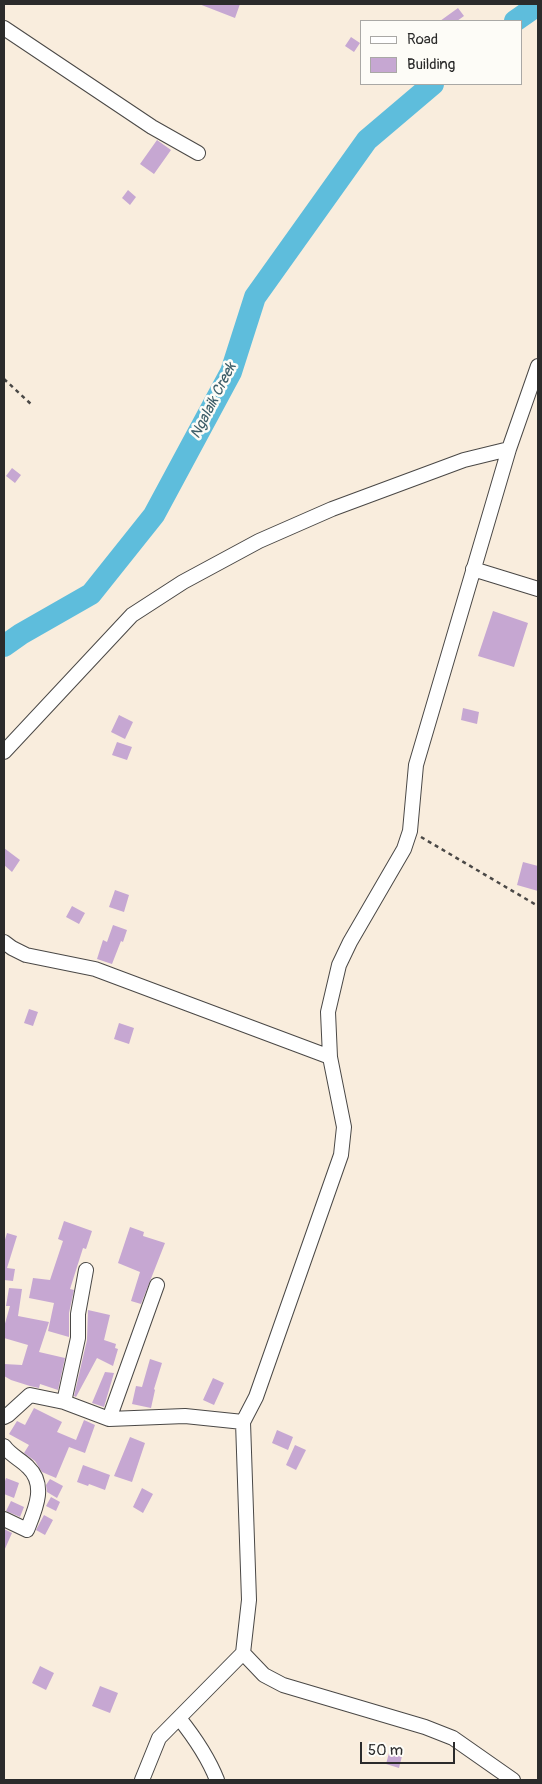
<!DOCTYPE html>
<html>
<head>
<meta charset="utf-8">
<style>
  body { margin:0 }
  #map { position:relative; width:542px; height:1784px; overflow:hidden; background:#f9eddd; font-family:Pangolin,sans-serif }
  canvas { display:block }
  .frame { position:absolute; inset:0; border:5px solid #2b2b2b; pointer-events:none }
  .legend { position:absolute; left:360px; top:20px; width:162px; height:65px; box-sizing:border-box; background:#fdfcf7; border:1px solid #a9a8a5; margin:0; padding:6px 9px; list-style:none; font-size:15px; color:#2b2b2b }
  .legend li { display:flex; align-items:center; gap:10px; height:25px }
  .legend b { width:25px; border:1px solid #a9a8a5 }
  .scale { position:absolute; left:360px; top:1742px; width:95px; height:22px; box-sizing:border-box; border:2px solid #2b2b2b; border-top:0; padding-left:6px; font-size:15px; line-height:18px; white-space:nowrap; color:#2b2b2b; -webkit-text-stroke:4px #fdfcf7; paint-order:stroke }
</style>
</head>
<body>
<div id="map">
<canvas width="542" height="1784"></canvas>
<div class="frame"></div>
<ul class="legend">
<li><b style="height:6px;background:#fff"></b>Road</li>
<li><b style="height:14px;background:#c6a7d2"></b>Building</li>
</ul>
<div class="scale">50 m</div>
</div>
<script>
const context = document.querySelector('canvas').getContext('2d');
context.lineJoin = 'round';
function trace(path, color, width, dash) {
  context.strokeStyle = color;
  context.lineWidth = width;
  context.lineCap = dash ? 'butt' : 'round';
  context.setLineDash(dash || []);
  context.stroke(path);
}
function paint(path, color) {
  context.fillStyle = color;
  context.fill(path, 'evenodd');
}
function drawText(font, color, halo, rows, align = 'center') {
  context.font = font + ' Pangolin,sans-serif';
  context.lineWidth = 5;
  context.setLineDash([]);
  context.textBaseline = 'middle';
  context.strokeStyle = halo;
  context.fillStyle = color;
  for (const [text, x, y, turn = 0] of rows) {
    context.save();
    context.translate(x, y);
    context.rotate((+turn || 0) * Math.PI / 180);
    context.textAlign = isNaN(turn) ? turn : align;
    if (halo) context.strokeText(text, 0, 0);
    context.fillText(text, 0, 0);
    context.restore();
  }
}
trace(new Path2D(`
  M515,21L538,5
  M4,646L21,634L91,594L154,515L231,372L255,297L367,140L433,84`), '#5ebddc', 22);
paint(new Path2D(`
  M199,4H240L235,18Z
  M458,8L464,16L457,21H440Z
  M351,37L360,43L354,52L345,46Z
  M157,140L171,150L154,174L140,164Z
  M128,190L136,197L130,205L122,198Z
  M12,468L21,475L15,483L6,476Z
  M493,611L528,623L514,667L478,656Z
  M463,708L479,712L477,724L461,720Z
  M119,715L133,722L125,739L111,732Z
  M117,742L132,747L127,760L112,755Z
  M4,848L20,860L12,872L4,865Z
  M523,862L538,866V891L517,885Z
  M115,890L129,895L124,912L109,907Z
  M72,906L85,913L79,924L66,917Z
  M113,925L127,930L123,942L121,941L112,964L97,959L103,940L107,942Z
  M29,1009L38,1012L33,1026L24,1023Z
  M119,1023L134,1028L129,1044L114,1039Z
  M64,1221L92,1231L86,1249L83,1248L70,1289L74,1290L69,1313V1337L48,1331L54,1303L29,1298L33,1278L50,1280L63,1241L58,1239Z
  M130,1227L144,1232L143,1236L165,1243L141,1304L131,1301L140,1272L118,1263Z
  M7,1233L17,1236L7,1268L15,1269L13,1281L4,1280V1243Z
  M9,1288L22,1289L18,1316L49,1322L39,1352L65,1358L58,1390L40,1384L39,1388L30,1386L11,1380L4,1376V1364L22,1365L28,1345L4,1338V1327L10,1306H6Z
  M88,1310L110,1315L104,1340L116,1344L115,1348L118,1349L113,1366L97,1358L76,1397L74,1396L87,1340Z
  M150,1359L162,1363L154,1389L155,1390L151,1408L132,1404L136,1386L142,1387Z
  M105,1372L114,1373L104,1407L92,1403Z
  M213,1378L224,1383L214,1405L203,1400Z
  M34,1408L62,1422L57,1432L76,1440L84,1420L95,1425L85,1453L69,1447L56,1478L42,1472L35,1461L24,1453L29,1445L9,1434L17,1421L25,1425Z
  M277,1430L293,1437L288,1450L272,1443Z
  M130,1437L145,1443L132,1482L114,1476Z
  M295,1445L306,1450L296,1470L286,1465Z
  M83,1465L110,1475L105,1490L89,1484L88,1486L77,1482Z
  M6,1478L19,1483L14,1498L4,1494V1484Z
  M50,1479L63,1486L57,1498L47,1492L46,1485Z
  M142,1488L153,1494L143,1513L133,1507Z
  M51,1497L60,1502L56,1511L46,1506Z
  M11,1501L24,1507L20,1517L6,1511Z
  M44,1515L53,1520L45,1535L36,1530Z
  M4,1529L12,1533L4,1551Z
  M40,1666L54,1673L46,1690L32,1683Z
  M100,1686L118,1693L110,1713L92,1706Z
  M389,1753L402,1756L399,1768L386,1764Z`), '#c6a7d2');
const minor = new Path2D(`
  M4,28L152,127L198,153
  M473,569L538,589
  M4,752L132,615L183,582L259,541L332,509L464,460L509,449L538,366
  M4,942L12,948L26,955L95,969L330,1057
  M64,1402L78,1338V1314L86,1270
  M4,1417L8,1415L30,1395L64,1402L109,1419L185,1416L243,1422L256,1397L341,1155L344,1127L330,1057L328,1012L339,965L350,942L404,849L410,831L416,765L509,449
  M109,1419L157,1285
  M4,1446C10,1455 20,1459 28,1467C47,1485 35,1510 27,1530L4,1519
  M243,1653L264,1675L283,1685L425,1727L453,1738L513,1780
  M179,1718C195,1738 208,1757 217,1780
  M142,1780L159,1738L243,1653L249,1600L243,1422`);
trace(minor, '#4a4846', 16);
trace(new Path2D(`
  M4,379L32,405
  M421,837L538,906`), '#4a4846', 2.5, [4, 4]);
trace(minor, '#fff', 14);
drawText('italic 15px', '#3d5e69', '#fdfcf7', [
  ["Ngalaik Creek",214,401,-63]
]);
</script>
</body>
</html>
